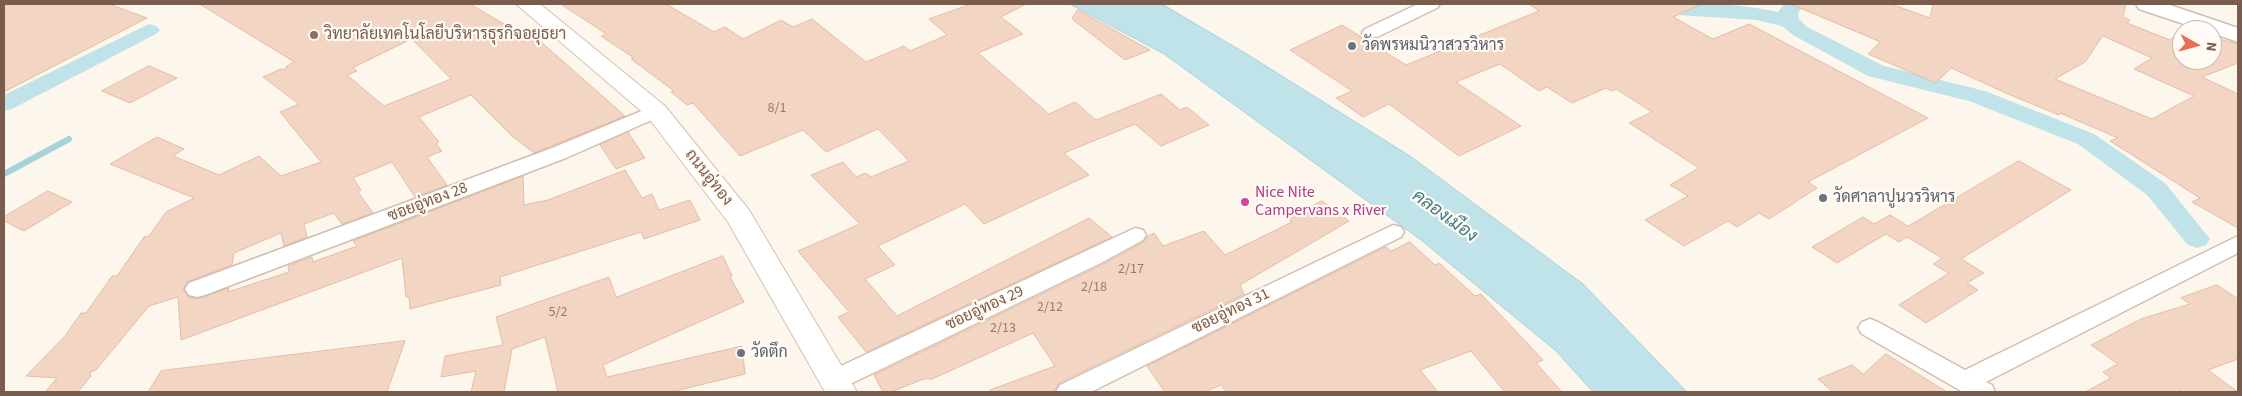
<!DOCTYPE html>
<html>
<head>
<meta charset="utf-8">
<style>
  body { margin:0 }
  #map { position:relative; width:2242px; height:396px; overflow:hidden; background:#fdf6ec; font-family:"Source Sans 3",sans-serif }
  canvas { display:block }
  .frame { position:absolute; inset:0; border:5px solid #7a5c4d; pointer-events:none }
  .north { position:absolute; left:2172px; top:20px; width:50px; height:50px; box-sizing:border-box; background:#fffaf3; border:1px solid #cabbb1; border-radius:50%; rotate:97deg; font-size:14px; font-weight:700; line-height:20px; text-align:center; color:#7a5c4d }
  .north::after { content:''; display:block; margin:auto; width:18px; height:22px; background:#e76f51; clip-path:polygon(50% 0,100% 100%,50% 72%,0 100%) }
</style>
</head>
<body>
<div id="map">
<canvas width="2242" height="396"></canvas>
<div class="frame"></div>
<div class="north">N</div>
</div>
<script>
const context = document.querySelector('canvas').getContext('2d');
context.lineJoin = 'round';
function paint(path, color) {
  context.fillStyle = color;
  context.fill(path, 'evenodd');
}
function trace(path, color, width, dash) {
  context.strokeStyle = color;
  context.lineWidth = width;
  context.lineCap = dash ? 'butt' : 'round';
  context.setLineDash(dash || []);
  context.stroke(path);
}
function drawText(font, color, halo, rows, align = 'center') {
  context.font = font + ' "Source Sans 3",Sarabun,sans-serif';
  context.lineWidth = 4.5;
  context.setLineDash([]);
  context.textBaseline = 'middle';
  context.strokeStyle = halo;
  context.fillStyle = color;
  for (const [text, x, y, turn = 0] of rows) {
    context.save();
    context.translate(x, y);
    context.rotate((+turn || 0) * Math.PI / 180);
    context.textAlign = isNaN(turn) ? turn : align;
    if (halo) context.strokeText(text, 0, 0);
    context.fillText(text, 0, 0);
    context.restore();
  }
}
const water = new Path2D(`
  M1070,4H1162L1250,56L1410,156L1583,284L1687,392H1593L1556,351L1421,240L1164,54Z`);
paint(water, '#bfe3e8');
trace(water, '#a5d3da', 1);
trace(new Path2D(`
  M4,174L69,139`), '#a5d3da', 6);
paint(new Path2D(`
  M1629,4C1677,1 1730,2 1778,12L1784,4H1805L1798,13L1799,19L1807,27L1884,66L1985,91L2094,134L2165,183L2210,239L2206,245L2197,248L2188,245L2147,195L2078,144L1969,101L1868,76L1793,35L1782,26L1757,20L1662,14L1632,8Z
  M149,24L156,26L160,30L156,34L12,109L4,111V95Z`), '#bfe3e8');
const building = new Path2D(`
  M4,4H109L147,18L4,92Z
  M200,4H470L516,31L520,30L535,43L540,41L625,116L534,153L512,136L471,95L419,117L439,142L436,144L442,151L427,157L447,185L415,197L392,162L353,178L361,190L358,192L373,213L342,224L334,213L304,224L307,237L284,246L281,233L234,253L232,265L187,282L183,290L189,297L197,299L229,288L228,292L289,272L288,266L312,257L313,262L357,246L353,241L523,176L524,205L548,200L625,170L642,198L652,194L659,210L690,200L700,220L644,239L641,232L500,277L501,285L410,309L409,297H406L402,258L181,340L178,297L149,306L96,370L90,372L91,376L78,392H45L57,378L26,376L65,336L81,313H86L112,276H117L144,237L149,236L166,212L194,198L110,164L157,137L184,149L173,156L219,175L259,156L281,176L321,162L280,112L299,104L263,77L281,69L285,70L287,66L294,62ZM412,39L451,79L384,106L347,75L357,71L353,68Z
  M561,4H666L714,32L725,27L743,39L781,20L793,27L812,19L866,62L904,46L910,51L947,35L929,19L971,4H1026L1001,17L1023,34L978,53L1049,114L1075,102L1096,120L1161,94L1180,110L1187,107L1209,125L1161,146L1135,124L1064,153L1089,175L984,224L965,204L878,246L895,265L865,279L897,316L1089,218L1112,237L866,352L838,317L849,312L798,251L860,224L811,175L843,162L856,177L866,173L871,177L909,161L878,129L826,152L803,130L740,156L693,103L687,105L671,92L674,91L631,59L634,58L601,36L606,34Z
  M1529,4H1702L1673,17L1713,39L1749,24L1928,118L1808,182L1817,188L1769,219L1759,213L1737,227L1728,221L1684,246L1645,220L1688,196L1670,185L1699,168L1629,123L1652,112L1616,89L1612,91L1606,88L1572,103L1547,87L1539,91L1500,64L1456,82L1521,126L1459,156L1389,104L1363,117L1336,98L1352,91L1290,50L1342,25L1406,65L1539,11Z
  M1791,4H1891L1930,18L1933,4H2126L2123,17L2130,20L2127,23L2170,40L2182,30V60H2212V37L2238,44V63L2202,77L2238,94V228L2192,202L2200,198L2110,141L2118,138L2060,113L2059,115L2008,94L1951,68L1936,83L1868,54L1880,42ZM2103,36L2152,58L2134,69L2194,96L2152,119L2055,79L2085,62Z
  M1078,10L1150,50L1125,60L1072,19Z
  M149,66L177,78L130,103L102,91Z
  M628,132L645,158L616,169L600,145Z
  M2019,161L2071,190L1961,259L1984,273L1967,283L1978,290L1926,323L1899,305L1949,273L1933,264L1942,258L1907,237L1899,242L1886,234L1837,263L1812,247L1863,217L1874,224L1890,215L1908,226Z
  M48,191L72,202L24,231L4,221V217Z
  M1322,201L1349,221L1240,285L1244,294L1059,383L1055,390L1050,392H990V390L1055,366L1033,333L930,380L929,378L921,380L891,392H883L874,375L1102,265L1144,242L1148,236L1154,233L1163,246L1204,231L1225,255L1292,222L1288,219Z
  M1410,242L1435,265L1439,263L1475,296L1481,294L1543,360L1536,363L1562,392H1505L1471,351L1420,370L1438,392H1226L1221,385L1204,392H1165L1147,366L1386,247L1391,251Z
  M723,256L732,276L730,277L744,302L603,365L607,377L742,346L745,374L671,392H558L545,337L512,349L504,392H471L476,371L441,377L445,356L503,345L496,317L609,277L616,297Z
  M2217,285L2238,299V359L2208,370L2238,392H2188L2184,389L2178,392H2085L2111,378L2103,372L2118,364L2091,345L2141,319L2190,304L2181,298Z
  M405,341L387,392H148L161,371Z
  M1886,354L1947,392H1833L1818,379L1852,365L1863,374Z`);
paint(building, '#f3d5c3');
trace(building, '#e6bba3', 1);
const minor = new Path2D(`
  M1418,4H1440L1437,8L1377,37H1365L1362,33L1365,29Z
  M656,105L663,107L666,111L663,115L566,158L205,295L197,297L189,295L185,289L189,283L552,148Z
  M1393,225L1401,227L1404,232L1401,237L1091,392H1056L1060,385Z
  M1135,228L1143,230L1146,235L1143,240L1101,263L844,387L835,390L826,387L823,380L826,373Z
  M2238,236V253L1986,382L1992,385L1995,392H1963L1862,334L1858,328L1862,322L1870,319L1878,322L1965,370Z`);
const tertiary = new Path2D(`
  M2136,4H2167L2238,28V42L2212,33V30H2202L2139,9Z`);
const secondary = new Path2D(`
  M516,4H540L665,106L749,210L857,392H825L728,222L647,116Z`);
trace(minor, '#d1beb0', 3);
trace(tertiary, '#d1beb0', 3);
trace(secondary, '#d6c0b0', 2);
paint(minor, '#fff');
paint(tertiary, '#fff');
paint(secondary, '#fff');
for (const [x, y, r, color] of [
  [314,35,5,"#8d6e63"],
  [1352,46,5,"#6b7280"],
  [1823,198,5,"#6b7280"],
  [1245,202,5,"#d1479c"],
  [741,353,5,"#6b7280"]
]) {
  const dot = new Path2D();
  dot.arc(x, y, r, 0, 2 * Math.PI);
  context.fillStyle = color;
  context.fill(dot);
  trace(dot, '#fffaf3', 2);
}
drawText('14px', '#987a6a', null, [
  ["8/1",777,109],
  ["2/17",1131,270],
  ["2/18",1094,288],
  ["2/12",1050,308],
  ["5/2",558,313],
  ["2/13",1003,329]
]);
drawText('16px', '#785e54', '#fffaf3', [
  ["วิทยาลัยเทคโนโลยีบริหารธุรกิจอยุธยา",324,35]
], 'left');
drawText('16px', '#5b616d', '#fffaf3', [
  ["วัดพรหมนิวาสวรวิหาร",1362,46],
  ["วัดศาลาปูนวรวิหาร",1833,198],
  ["วัดตึก",751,353]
], 'left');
drawText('16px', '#7a5c4d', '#fffaf3', [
  ["ถนนอู่ทอง",708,178,52],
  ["ซอยอู่ทอง 28",428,203,-21],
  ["ซอยอู่ทอง 29",985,309,-25],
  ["ซอยอู่ทอง 31",1231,312,-26]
]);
drawText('16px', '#b23c85', '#fffaf3', [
  ["Nice Nite",1255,193],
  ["Campervans x River",1255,211]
], 'left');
drawText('italic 18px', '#437c86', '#fffaf3', [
  ["คลองเมือง",1444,217,36]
]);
</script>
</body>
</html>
